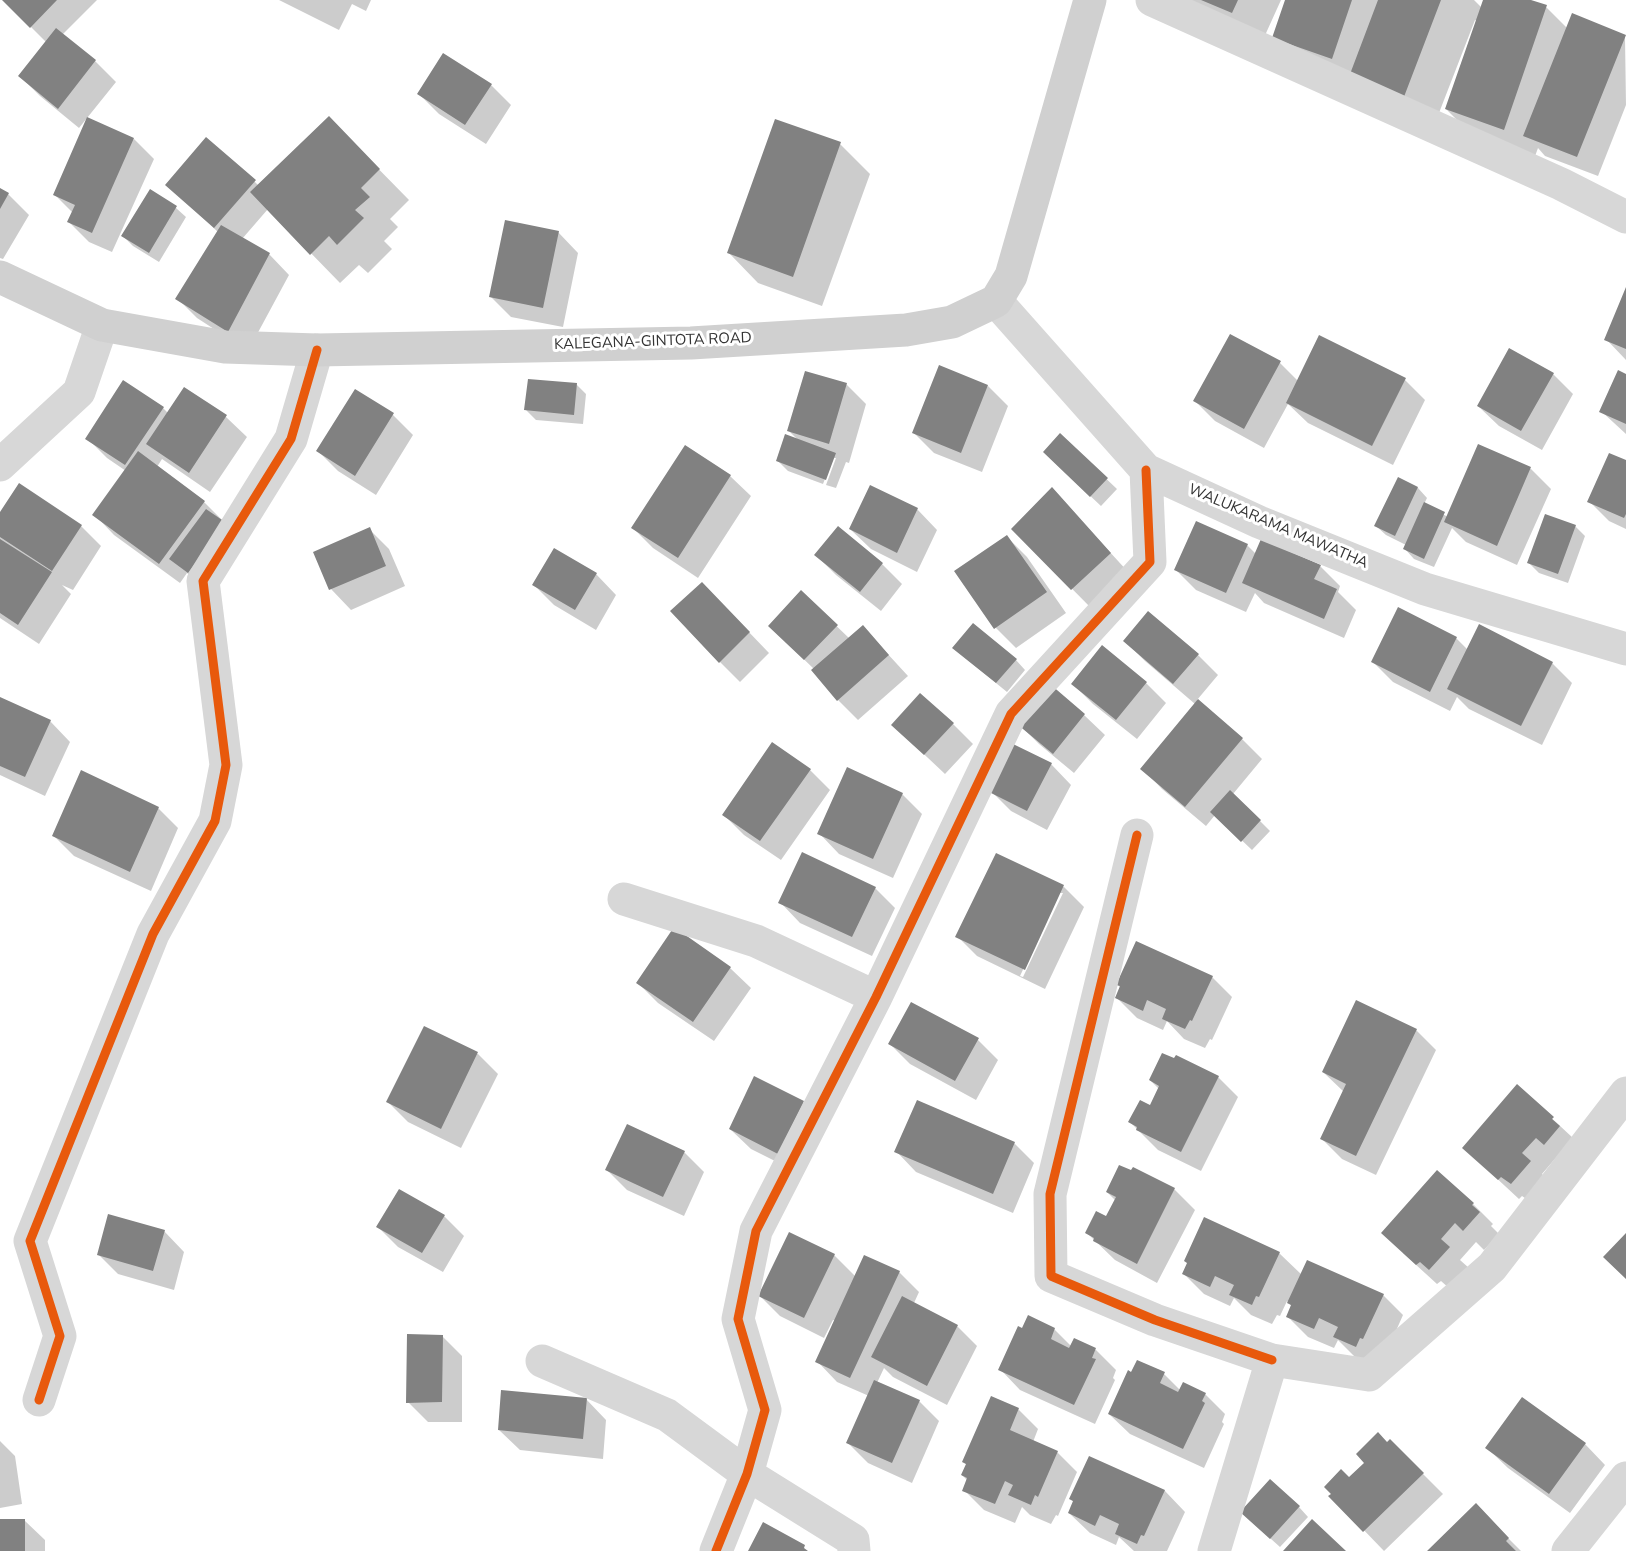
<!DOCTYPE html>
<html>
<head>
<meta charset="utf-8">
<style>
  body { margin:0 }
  canvas { display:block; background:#fff }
</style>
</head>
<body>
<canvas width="1626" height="1551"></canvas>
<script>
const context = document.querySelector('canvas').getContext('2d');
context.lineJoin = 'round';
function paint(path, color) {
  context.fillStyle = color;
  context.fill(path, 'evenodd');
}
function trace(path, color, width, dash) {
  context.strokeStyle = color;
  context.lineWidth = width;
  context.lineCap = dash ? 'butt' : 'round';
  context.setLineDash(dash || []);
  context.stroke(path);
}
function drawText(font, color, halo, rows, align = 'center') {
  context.font = font + ' "Nunito Sans",sans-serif';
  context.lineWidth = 6;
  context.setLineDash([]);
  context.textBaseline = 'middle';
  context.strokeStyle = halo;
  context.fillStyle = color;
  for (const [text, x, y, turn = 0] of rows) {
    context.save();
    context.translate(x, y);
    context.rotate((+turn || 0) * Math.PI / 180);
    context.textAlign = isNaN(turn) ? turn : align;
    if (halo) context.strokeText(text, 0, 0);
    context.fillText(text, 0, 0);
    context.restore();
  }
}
paint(new Path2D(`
  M4,0H97L62,35L95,61L116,82L79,128L40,96L20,76L47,43Z
  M279,0H371L366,11L352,4L339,30Z
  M1190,0H1281L1262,42Z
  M1287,0H1474L1482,8L1485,0H1527L1546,7L1567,28L1625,36L1626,105L1598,176L1545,156L1538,148L1534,159L1476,139L1446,109L1477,21L1475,20L1432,131L1273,38Z
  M491,85L511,105L486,144L439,114L419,94Z
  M134,139L154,159L112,252L89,242L69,222L73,213L55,195Z
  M840,144L870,174L822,306L758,283L729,253Z
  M358,148L409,200L390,219L398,227L384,241L392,249L368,273L359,265L340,283L268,209L242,239L269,254L289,275L248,351L197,318L177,298L218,232L167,185L254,181L259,186Z
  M0,190L8,194L29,215L3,259L0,258Z
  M151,191L176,208L186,217L159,262L133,246L123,236Z
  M558,232L578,253L563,327L511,317L491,297Z
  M1626,291V360L1606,339Z
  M1280,363L1298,381L1405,380L1425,400L1393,465L1308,423L1288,404L1264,448L1215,421L1195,401Z
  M1553,374L1573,394L1542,450L1499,426L1478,406Z
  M1626,375V434L1601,411Z
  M576,384L586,394L583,424L536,420L526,410Z
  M846,384L866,404L849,463L846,462L836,488L826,485L836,458H833L823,484L788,471L778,461L799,441L789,431Z
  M988,386L1008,406L982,472L934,453L914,433Z
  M185,389L226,417L247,437L210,492L162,459L157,467L204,502L225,523L199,582L187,573L180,583L114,535L94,514L126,471L107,458L87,438L163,408L168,413Z
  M356,391L393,415L413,435L376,495L338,471L318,451Z
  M1060,435L1117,489L1101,506L1054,462Z
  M1479,446L1531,469L1551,489L1517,565L1466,542L1452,528L1434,567L1414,559L1405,549L1406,545L1386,535L1376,526L1399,479L1418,488L1427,498L1424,504L1448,517Z
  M686,447L730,476L751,496L698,578L653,548L633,528Z
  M1626,462V529L1609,521L1589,501Z
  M1052,489L1130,574L1092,609L1013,529Z
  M917,509L937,530L917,572L871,549L850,529Z
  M0,515L81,526L101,546L73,590L62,585L71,594L39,644L0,618Z
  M1575,526L1585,536L1568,583L1539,573L1529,563Z
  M369,529L389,549L405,586L351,610L331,589L315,553Z
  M1007,537L1027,557L1066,613L1016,648L996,628Z
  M1247,545L1256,554L1320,566L1340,586L1338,592L1356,610L1344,638L1264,603L1255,593L1246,612L1196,590L1176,570Z
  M555,550L596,574L616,595L596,630L554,605L534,585Z
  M816,555L882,564L902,584L881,611L836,575Z
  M801,592L850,639L863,627L908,676L858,720L838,700L814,669L790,646Z
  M722,604L769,653L740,682L720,662Z
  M1456,638L1468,650L1552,663L1572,683L1542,745L1469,709L1457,697L1450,711L1393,682L1373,662Z
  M1125,641L1198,655L1218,675L1197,700L1242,739L1262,759L1233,794L1270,831L1252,850L1215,815L1206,826L1162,789L1142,768L1195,704L1145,661Z
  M964,657L1016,660L1025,670L1007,692Z
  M1146,683L1166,703L1137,739L1093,704L1073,684Z
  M1050,687L1084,715L1105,735L1074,773L1039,744L1019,724Z
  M0,698L50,721L70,742L45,796L0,775Z
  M953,724L973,744L945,774L893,725Z
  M1051,764L1071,785L1047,830L1011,811L991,791Z
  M810,770L830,790L781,860L744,835L724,815Z
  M902,794L922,814L893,878L839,854L819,833Z
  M158,808L178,828L151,891L74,856L54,836Z
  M996,855L1064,887L1084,907L1045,989L977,956L957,936ZM1059,893H1063L1023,977L1020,976Z
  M875,888L895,908L872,956L800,923L780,902Z
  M674,929L730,968L751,988L714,1041L658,1003L638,983Z
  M1212,977L1232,997L1212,1040L1210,1039L1205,1048L1184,1039L1167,1021L1163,1030L1137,1018L1117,998L1121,988L1118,985Z
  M912,1004L978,1040L998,1060L976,1100L910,1064L890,1044Z
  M424,1028L478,1054L498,1074L461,1148L408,1122L388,1102Z
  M1416,1030L1436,1050L1376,1175L1342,1159L1322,1139L1344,1092L1323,1072Z
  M1218,1077L1238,1097L1201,1171L1158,1150L1130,1122L1150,1107L1159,1089L1150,1080Z
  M1517,1086L1573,1138L1542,1174L1550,1182L1532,1203L1522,1196L1519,1199L1464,1148Z
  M803,1102L824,1122L799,1173L751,1149L730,1129Z
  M1014,1143L1034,1163L1013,1213L916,1172L896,1151Z
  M684,1152L704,1172L684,1216L627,1190L607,1170Z
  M1133,1169L1174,1189L1195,1210L1157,1283L1115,1260L1087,1233L1107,1218L1116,1201L1107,1192L1131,1172Z
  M1437,1172L1473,1204L1493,1224L1491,1226L1499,1234L1484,1250L1476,1242L1460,1260L1469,1268L1450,1289L1441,1281L1437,1284L1403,1253Z
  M444,1216L464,1236L443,1272L398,1247L378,1227Z
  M164,1231L184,1252L174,1290L118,1274L98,1254Z
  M790,1234L834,1255L856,1277L899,1272L919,1292L914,1303L957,1326L977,1346L947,1405L893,1377L884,1368L877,1383L919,1401L939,1421L912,1483L868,1463L848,1443L869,1396L837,1382L817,1361L836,1321L833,1320L824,1338L780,1316L760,1296Z
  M1279,1253L1302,1275L1383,1295L1403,1315L1384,1358L1376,1367L1355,1357L1338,1340L1334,1348L1308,1337L1288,1317L1292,1306L1287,1301L1280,1316L1277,1315L1272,1324L1251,1315L1234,1298L1230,1306L1204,1294L1184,1274Z
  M1054,1329L1072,1347L1074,1340L1096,1350L1116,1370L1113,1378L1115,1380L1095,1424L1020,1390L1000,1369L1023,1330Z
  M442,1336L462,1356V1422H428L408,1402Z
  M1132,1374H1164L1181,1391L1205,1394L1225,1414L1222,1422L1224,1424L1204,1468L1130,1434L1109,1414Z
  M586,1399L606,1420L603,1459L520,1450L499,1430Z
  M1018,1409L1038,1429L1033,1442L1057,1452L1077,1472L1058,1516L1056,1515L1051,1524L1030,1515L1022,1507L1015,1523L984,1510L964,1490L968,1481L962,1475L967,1465L963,1461Z
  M0,1441L15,1456L22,1504L0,1508Z
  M1390,1441L1443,1494L1384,1551L1331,1496Z
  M1585,1444L1605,1465L1570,1513L1508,1468L1487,1448Z
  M1090,1458L1165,1491L1185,1512L1167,1551H1134L1119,1537L1116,1545L1090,1533L1069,1513L1074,1502L1071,1499Z
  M1299,1507L1308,1517L1280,1547L1252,1522Z
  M24,1520L45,1540V1551H0V1521Z
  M1496,1526L1521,1551H1429Z`), '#0003');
paint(new Path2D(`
  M2,0H57L30,28Z
  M1201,0H1238L1232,13Z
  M1285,0H1352L1332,59L1272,38Z
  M1378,0H1441L1402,102L1347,82Z
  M1483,0H1531L1547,5L1504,130L1445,109Z
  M1572,13L1626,35L1577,157L1523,136Z
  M56,28L96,60L58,109L18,76Z
  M443,53L492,84L465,125L417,94Z
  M329,116L380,169L361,188L370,197L355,210L364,218L337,245L329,236L310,255L250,192Z
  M87,117L134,138L92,233L67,222L75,205L53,195Z
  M775,119L841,142L793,277L727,253Z
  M206,137L256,180L214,228L165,185Z
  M0,188L9,193L0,209Z
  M150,189L177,206L149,253L121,236Z
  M505,220L559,231L543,308L489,297Z
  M221,225L270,253L228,332L175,299Z
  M1626,287V349L1604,340Z
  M1230,334L1281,361L1244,429L1193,401Z
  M1319,335L1406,378L1372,446L1286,403Z
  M1509,348L1554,373L1521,431L1477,406Z
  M939,365L988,385L961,453L912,433Z
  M1618,370L1626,374V424L1599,412Z
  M805,371L847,383L829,444L787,431Z
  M528,379L577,383L574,415L524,410Z
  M123,380L164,407L125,465L85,439Z
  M184,387L227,415L189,473L146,444Z
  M355,389L394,413L355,476L316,451Z
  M1060,433L1108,478L1090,497L1043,452Z
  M785,434L836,453L826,480L776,461Z
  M1478,444L1531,467L1497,546L1444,522Z
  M685,445L731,475L678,558L631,528Z
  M138,451L205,501L159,564L92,515Z
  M1609,453L1626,460V514L1624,518L1587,502Z
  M1398,477L1418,487L1395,536L1374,526Z
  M19,483L82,525L52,571L0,537V512Z
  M870,485L918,508L897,553L849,529Z
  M1052,487L1111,553L1071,590L1011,529Z
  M1424,502L1445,512L1424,559L1403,549Z
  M206,509L225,522L188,573L169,559Z
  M1545,514L1576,525L1558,574L1527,563Z
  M1196,521L1248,544L1226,593L1174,570Z
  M838,526L883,563L860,592L814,555Z
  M370,527L386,566L329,590L313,552Z
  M1007,535L1047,592L994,629L954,571Z
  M0,539L52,572L18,625L0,613Z
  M1261,539L1321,565L1314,579L1337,589L1324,619L1242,583Z
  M554,548L597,573L575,610L532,585Z
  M702,582L750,632L719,663L670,611Z
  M801,590L838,625L804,660L768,626Z
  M1398,607L1457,637L1430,692L1371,662Z
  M1148,611L1199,654L1173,684L1123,641Z
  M973,623L1017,659L996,683L952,648Z
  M1479,624L1553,662L1521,726L1447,689Z
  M863,625L889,655L837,701L811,670Z
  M1102,645L1147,682L1116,720L1071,684Z
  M1050,684L1085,714L1053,754L1017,724Z
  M920,693L954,723L924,755L891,725Z
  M0,697L51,720L25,777L0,766Z
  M1198,699L1243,738L1185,807L1140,769Z
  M772,742L811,769L760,841L722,815Z
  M1013,744L1052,763L1027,811L989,792Z
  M847,767L903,793L873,859L817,834Z
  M81,770L159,807L130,872L52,836Z
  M1230,790L1261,820L1241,842L1210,812Z
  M802,852L876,887L852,937L778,903Z
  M996,853L1064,885L1025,970L955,937Z
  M674,927L731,967L693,1022L636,983Z
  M1136,941L1213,976L1192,1021L1190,1020L1185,1029L1162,1019L1166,1009L1147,1000L1143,1011L1115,998L1120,986L1116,985Z
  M1356,1000L1417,1029L1356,1156L1320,1139L1346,1084L1322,1072Z
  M911,1002L979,1038L955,1081L888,1044Z
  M424,1026L478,1052L441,1129L386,1102Z
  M1162,1053L1174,1058L1176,1055L1219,1076L1181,1152L1136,1130L1137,1127L1128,1122L1140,1100L1150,1105L1159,1086L1149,1080Z
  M754,1076L804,1101L778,1154L729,1129Z
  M1517,1084L1554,1117L1552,1119L1560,1126L1544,1145L1536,1138L1522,1153L1531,1161L1511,1184L1501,1177L1498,1180L1462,1148Z
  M917,1100L1015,1142L993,1194L894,1152Z
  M627,1124L685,1151L663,1197L605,1170Z
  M1119,1165L1131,1170L1133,1167L1175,1188L1137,1264L1093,1241L1094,1238L1085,1233L1096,1211L1106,1216L1116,1197L1106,1192Z
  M1437,1170L1474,1203L1472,1205L1480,1212L1463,1231L1455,1223L1441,1239L1450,1247L1429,1270L1420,1262L1416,1265L1381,1233Z
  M399,1189L445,1215L422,1253L376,1227Z
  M108,1214L165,1230L153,1271L97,1255Z
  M1204,1217L1280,1252L1259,1297L1256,1296L1252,1305L1229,1295L1234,1285L1215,1276L1210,1287L1182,1274L1187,1263L1184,1261Z
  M789,1232L835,1254L804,1318L758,1296Z
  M1626,1233V1279L1603,1257Z
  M864,1255L900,1271L850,1378L815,1362Z
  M1307,1260L1384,1294L1363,1339L1360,1338L1356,1347L1333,1337L1338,1327L1319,1318L1314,1329L1286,1317L1291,1305L1287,1303Z
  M902,1296L958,1325L927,1386L871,1357Z
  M1028,1315L1055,1328L1051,1339L1069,1348L1074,1338L1096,1348L1092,1358L1096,1359L1074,1405L998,1370L1018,1326L1022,1328Z
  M407,1334L443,1335L442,1402L406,1403Z
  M1137,1360L1165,1372L1160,1383L1178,1392L1183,1382L1206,1393L1202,1401L1205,1403L1183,1449L1108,1414L1128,1370L1131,1372Z
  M874,1380L920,1400L892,1463L846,1443Z
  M501,1390L587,1398L583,1439L498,1430Z
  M991,1396L1019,1408L1010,1430L1058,1451L1038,1497L1035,1495L1031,1505L1008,1495L1013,1485L1005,1481L995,1504L962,1491L967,1478L961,1475L966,1464L962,1462Z
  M1522,1397L1586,1443L1549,1494L1485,1448Z
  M1378,1432L1387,1442L1390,1439L1424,1473L1363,1532L1328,1496L1331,1494L1324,1487L1341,1469L1349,1477L1364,1463L1356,1454Z
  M1089,1456L1165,1490L1144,1536L1141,1535L1137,1544L1115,1534L1119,1524L1100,1515L1095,1526L1068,1513L1073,1501L1069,1499Z
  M1270,1479L1300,1506L1270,1539L1240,1512Z
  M1476,1503L1509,1538L1506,1541L1516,1551H1427Z
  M0,1519H25V1551H0Z
  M1312,1519L1346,1551H1283Z
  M763,1522L805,1545L804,1548L808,1551H748Z`), '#818181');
trace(new Path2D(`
  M1152,0L1561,184L1626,217
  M996,301L1146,470L1259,522L1425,589L1626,649
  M0,465L79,392L102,325
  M1137,835L1050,1194L1051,1276L1155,1320L1272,1360
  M624,899L756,941L876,997
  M542,1361L667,1415L747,1474L853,1540L854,1551
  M39,1400L60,1336L30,1241L153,934L215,821L226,765L203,581L291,439L317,350
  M716,1551L747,1474L765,1410L738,1319L756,1231L876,997L1011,714L1150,562L1146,470
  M1214,1551L1272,1360L1369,1375L1492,1267L1626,1093
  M1568,1551L1626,1478`), '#d7d7d7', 33);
trace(new Path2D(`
  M0,277L102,325L225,347L317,350L691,343L906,330L952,322L996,301L1011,276L1090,0`), '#d0d0d0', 33);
trace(new Path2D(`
  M1137,835L1050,1194L1051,1276L1155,1320L1272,1360
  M39,1400L60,1336L30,1241L153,934L215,821L226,765L203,581L291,439L317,350
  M716,1551L747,1474L765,1410L738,1319L756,1231L876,997L1011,714L1150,562L1146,470`), '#e8590c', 9);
drawText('15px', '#333', '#fff', [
  ["KALEGANA-GINTOTA ROAD",653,342,-2],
  ["WALUKARAMA MAWATHA",1278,527,23]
]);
</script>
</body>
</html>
